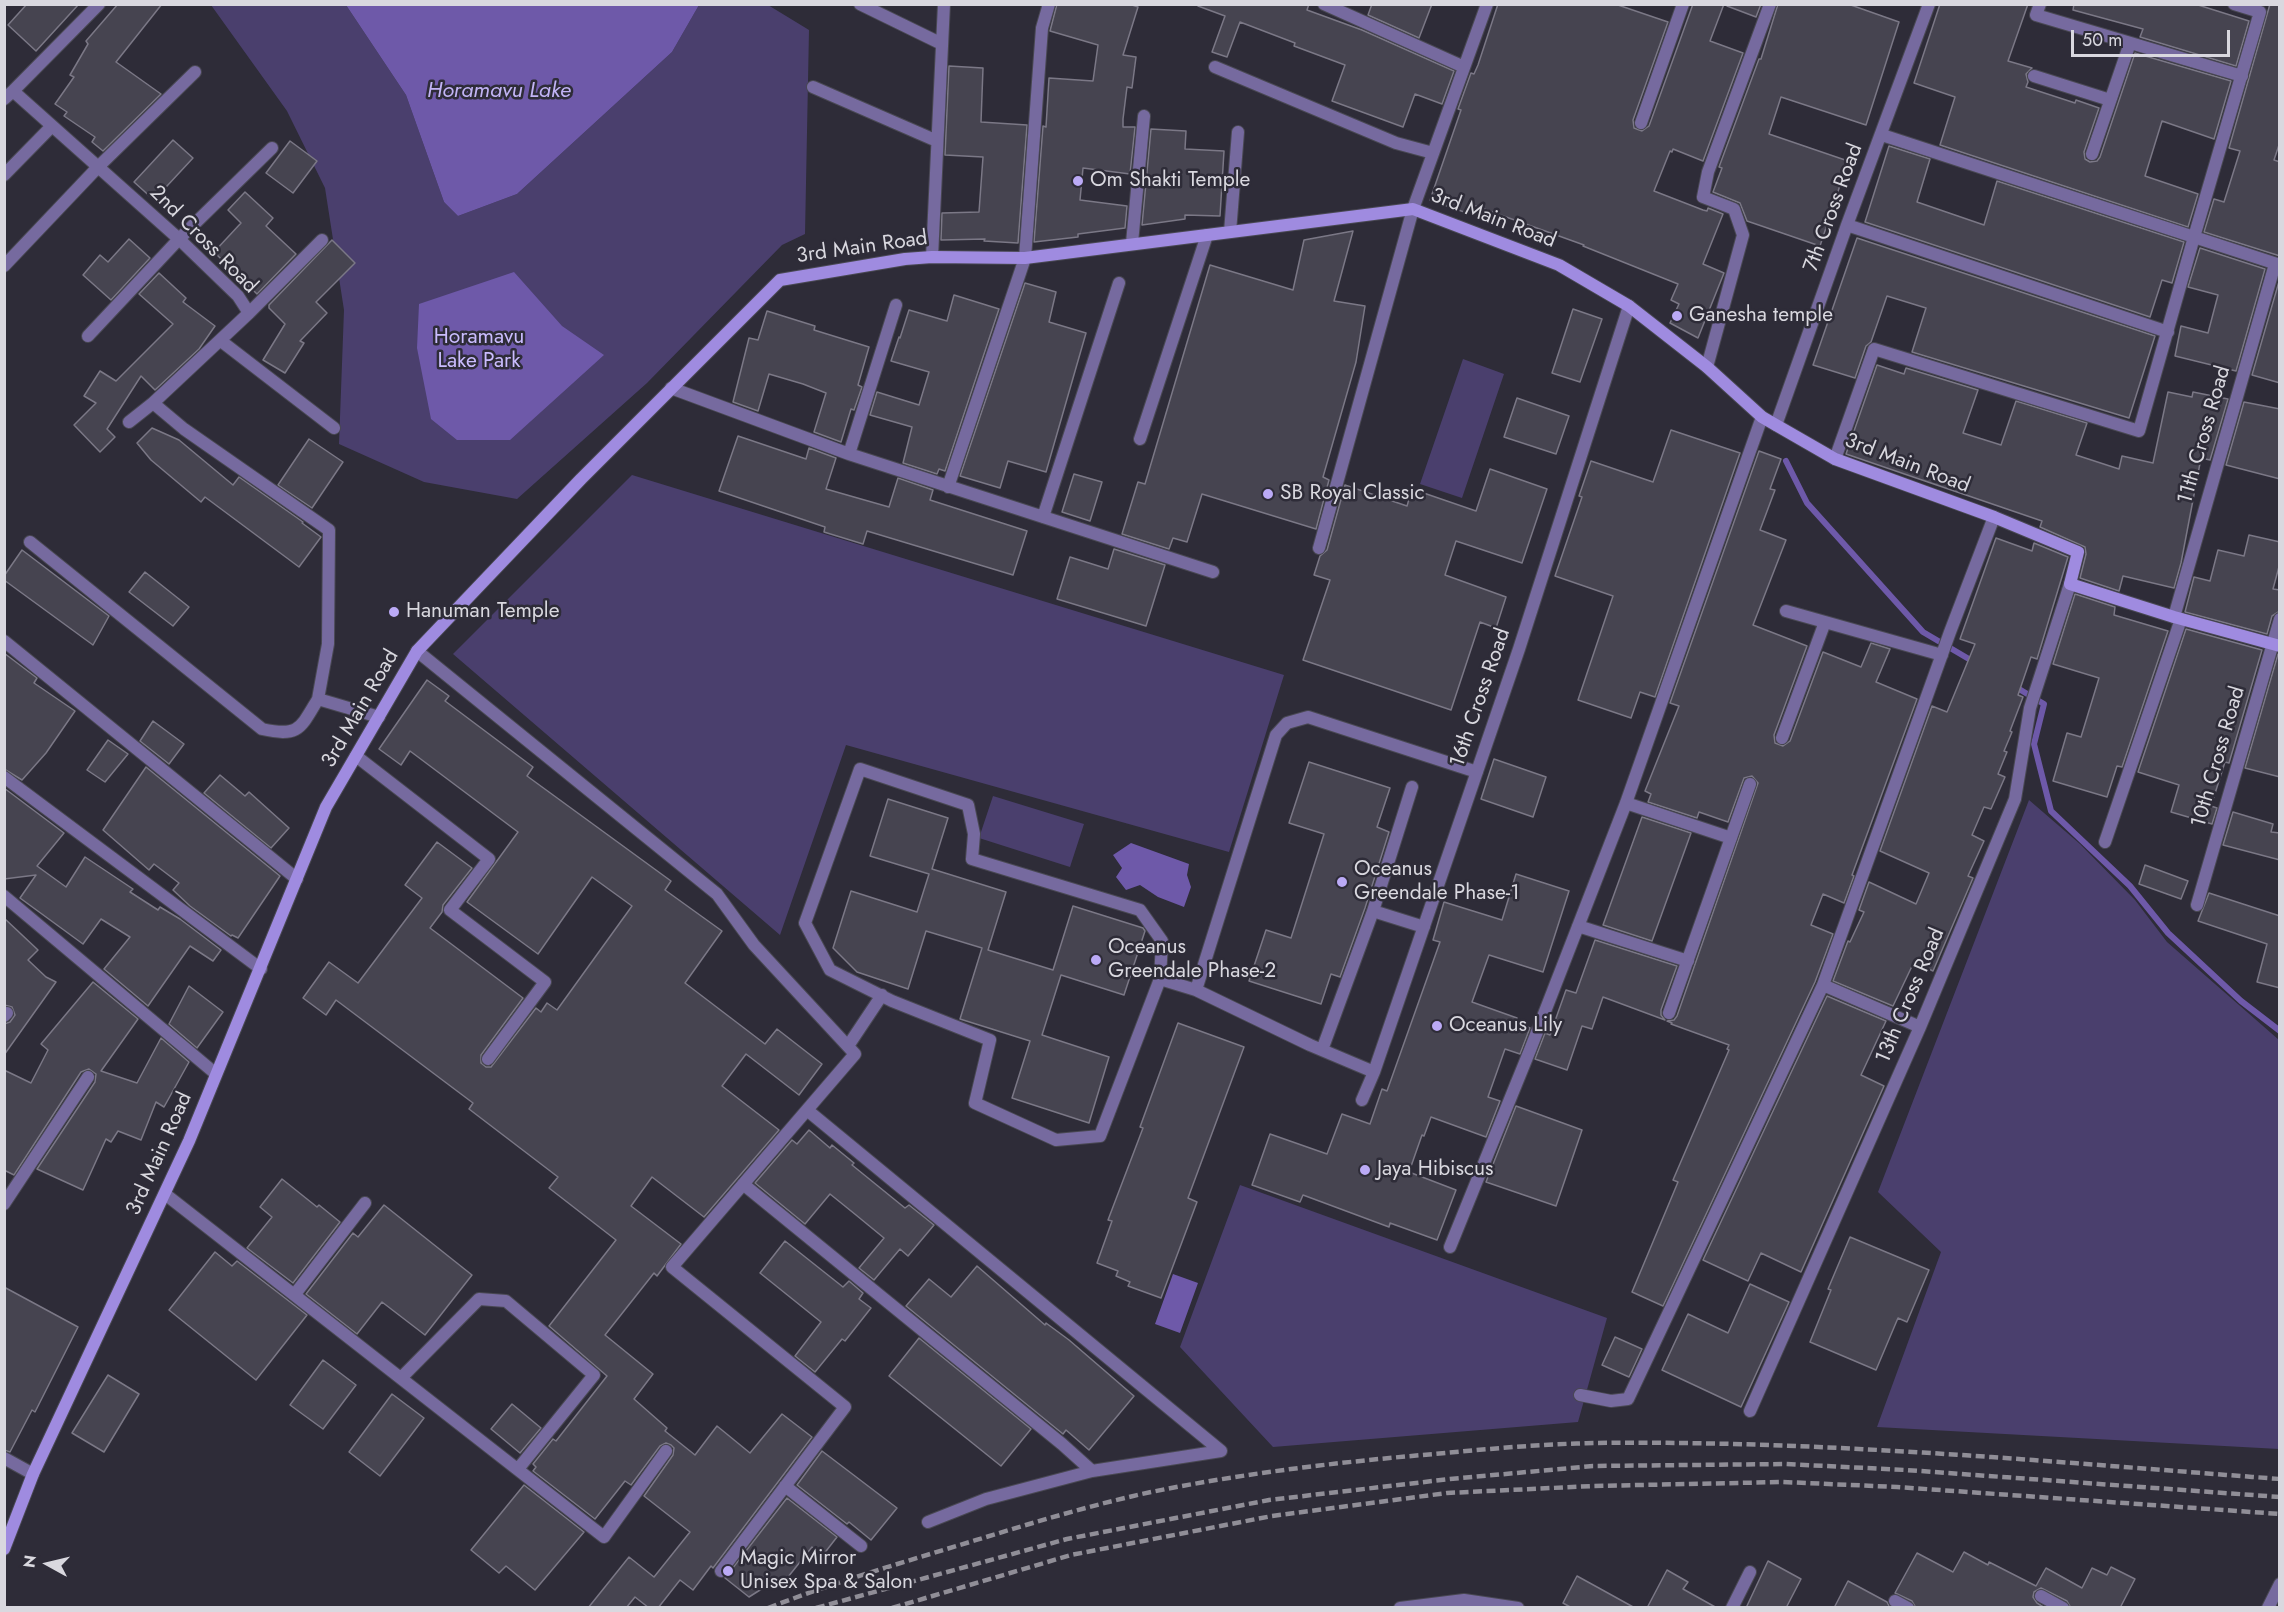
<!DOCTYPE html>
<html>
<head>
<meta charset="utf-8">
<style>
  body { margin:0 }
  #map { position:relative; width:2284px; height:1612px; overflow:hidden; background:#2e2c38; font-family:Jost,sans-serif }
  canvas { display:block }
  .frame { position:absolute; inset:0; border:6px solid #d9d8df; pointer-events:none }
  .north { position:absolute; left:18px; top:1534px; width:60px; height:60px; -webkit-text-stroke:4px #2e2c38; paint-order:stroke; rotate:278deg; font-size:16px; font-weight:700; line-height:24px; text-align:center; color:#d9d8df }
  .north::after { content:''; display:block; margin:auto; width:21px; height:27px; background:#d9d8df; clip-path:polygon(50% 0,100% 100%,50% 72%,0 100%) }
  .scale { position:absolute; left:2071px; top:30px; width:159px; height:27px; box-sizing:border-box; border:3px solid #d9d8df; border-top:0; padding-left:8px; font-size:18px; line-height:21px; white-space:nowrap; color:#d9d8df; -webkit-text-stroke:4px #2e2c38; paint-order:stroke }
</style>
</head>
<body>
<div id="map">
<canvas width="2284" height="1612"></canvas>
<div class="frame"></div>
<div class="north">N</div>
<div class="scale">50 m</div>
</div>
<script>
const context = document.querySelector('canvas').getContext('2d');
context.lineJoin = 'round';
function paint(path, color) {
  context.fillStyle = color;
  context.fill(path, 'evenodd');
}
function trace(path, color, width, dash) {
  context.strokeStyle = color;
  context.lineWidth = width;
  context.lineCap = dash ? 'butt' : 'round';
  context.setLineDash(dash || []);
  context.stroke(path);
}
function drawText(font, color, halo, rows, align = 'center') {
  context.font = font + ' Jost,sans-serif';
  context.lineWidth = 5;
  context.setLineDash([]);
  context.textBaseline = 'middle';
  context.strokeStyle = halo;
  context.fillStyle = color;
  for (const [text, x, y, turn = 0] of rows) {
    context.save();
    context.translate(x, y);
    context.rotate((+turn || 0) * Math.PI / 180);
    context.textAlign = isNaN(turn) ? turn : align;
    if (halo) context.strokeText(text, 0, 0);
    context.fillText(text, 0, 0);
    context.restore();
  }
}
paint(new Path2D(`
  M211,5H346L406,95L444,202L458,216L517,194L672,52L699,5H768L809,30L805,234L782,245L647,383L517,499L424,482L339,444L344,310L325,188L287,111Z
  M1463,359L1504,374L1462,498L1420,484Z
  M632,475L1284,675L1229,852L846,745L780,935L453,654Z
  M993,796L1084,824L1070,867L979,838Z
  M2029,800L2080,844L2135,900L2167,942L2279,1040V1449L1877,1427L1941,1252L1878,1192Z
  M1240,1185L1607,1318L1578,1422L1273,1447L1180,1347Z`), '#4a3f6d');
paint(new Path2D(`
  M346,5H699L672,52L517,194L458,216L444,202L406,95Z
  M514,272L562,326L604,355L510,440H457L431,419L417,348L419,304Z
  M1131,843L1189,864L1187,875L1191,887L1184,907L1158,897L1140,885L1126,890L1116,877L1122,868L1113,855Z
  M1173,1274L1198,1283L1180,1333L1155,1324Z`), '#6e59a9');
trace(new Path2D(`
  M1786,461L1807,503L1923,632L1974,662
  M2014,686L2044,704L2034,744L2051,811L2130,886L2168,933L2241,1001L2280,1031`), '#6e59a9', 6);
const building = new Path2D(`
  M27,4H79L36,51L8,25Z
  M118,4H162L116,62L161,94L103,151L92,142L95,137L64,116L67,112L55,104L74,77L70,75L88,44L86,41Z
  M1057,4H1129L1138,7L1123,55L1136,57L1132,88L1127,87L1123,119V127H1135L1130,174L1083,168L1080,200L1127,206L1125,228L1078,234V237L1034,242L1043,126L1046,127L1049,78L1093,81L1098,45L1050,31Z
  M1198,4H1309L1307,10L1362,30L1454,71L1442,104L1415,94L1403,127L1332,101L1345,65L1294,46L1295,43L1240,22L1227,57L1212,52L1225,16L1198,6Z
  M1372,4H1432L1419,38L1368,15Z
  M1498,4H1615L1668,22L1633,120L1634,128L1642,131L1649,126L1693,4H1724L1710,41L1743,53L1703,161L1673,149L1672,152L1670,151L1654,191L1703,210L1707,211L1708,208L1723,214L1703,264L1724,273L1698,338L1670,323L1679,304L1671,300L1678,284L1583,246L1584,245L1470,204L1467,213L1430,200L1461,110L1458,109L1471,73L1474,74L1478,65Z
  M1728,4H1761L1756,17L1727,6Z
  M1778,4H1848L1899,22L1866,125L1781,97L1769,134L1848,161L1820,246L1747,221L1740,203L1713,192L1722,168L1719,167L1759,59H1761Z
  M1940,4H2028L2008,61L2032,68L2026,74L2028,82L2026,87L2075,103L2076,100L2099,108L2084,152L2085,159L2090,162L2097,161L2100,157L2135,53L2231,81L2214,139L2162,121L2145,176L2198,194L2188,227L1940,145L1955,97L1914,83Z
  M2074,4H2195L2249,21L2236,66L2140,37L2143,29L2073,10Z
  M2270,4H2280V142L2274,160L2280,162V256L2204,232L2214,199L2224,202L2240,151L2229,148Z
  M949,66L983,68L981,122L1027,125L1018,243L984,241L985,239L941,240L942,213L979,212L983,157L945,155Z
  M1151,129L1186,131L1185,149L1224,151L1220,216L1185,215V219L1142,225Z
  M173,140L193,158L154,200L134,182Z
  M290,141L317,161L293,193L266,173Z
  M1889,146L1930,159L1917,202L1984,225L1997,181L2184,242L2172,283L2162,280L2150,317L1865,222Z
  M245,192L273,218L266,226L296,254L257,294L214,252L241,223L228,210Z
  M1353,231L1334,301L1365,306L1356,362L1323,477L1329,480L1316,529L1202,494L1187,542L1173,538L1169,549L1122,534L1138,482L1145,484L1210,265L1293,290L1304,240Z
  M1857,238L2155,336L2129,418L1912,352L1926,308L1887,296L1871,342L1866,346L1855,378L1813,365Z
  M129,239L150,258L111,300L83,275L100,255L108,262Z
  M332,240L355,263L316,302L327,313L300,341L304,343L285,373L263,360L285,324L269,308V305Z
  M2200,248L2265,269L2236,371L2175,356L2181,326L2208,333L2218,295L2188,287Z
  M159,273L186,298L183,302L215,326L199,349L155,390L141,376L107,429L115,437L100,452L74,425L96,403L84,396L100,371L116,381L173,324L139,294Z
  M2280,278V383L2252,375Z
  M1025,283L1056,292L1049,322L1086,333L1046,472L1008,461L1000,488L960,476Z
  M954,295L999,309L945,471L939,469L937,474L903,463L912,427L870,415L877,392L919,405L929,372L891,361L899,337L900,338L909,310L947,321Z
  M1573,309L1602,319L1580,382L1552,373Z
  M767,311L815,326L814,330L869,347L858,385L862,387L854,410L851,409L841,442L814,432L826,393L803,384L769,374L758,411L733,402L749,338L758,340Z
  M1877,365L1904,374L1906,368L1978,390L1963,433L2001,445L2016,401L2087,423L2076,455L2119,469L2122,456L2153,463L2168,392L2192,397L2193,392L2228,399L2210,460L2201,458L2181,563L2174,588L2123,576L2119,591L2080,578L2086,554L2085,547L2040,527L2042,521L1846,454Z
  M1517,398L1569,416L1556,454L1504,437Z
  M2244,402L2280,409V479L2226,465Z
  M152,428L179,440L233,485L239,477L303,522L302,523L321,537L299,567L205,497L201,502L151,460L137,443Z
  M1671,430L1740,453L1655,697L1640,692L1631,718L1578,700L1613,596L1555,576L1582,497L1579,496L1591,461L1653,482Z
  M738,436L806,459L809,448L836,458L826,489L889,507L898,478L933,490L930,500L1027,531L1013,575L867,531L863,544L824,532L825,527L719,491Z
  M309,439L343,462L312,508L278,485Z
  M1759,451L1781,459L1770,489L1775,490L1760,530L1786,540L1753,625L1807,646L1774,735L1775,743L1783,746L1790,741L1823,652L1861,667L1871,643L1890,649L1876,682L1917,699L1852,875L1854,876L1844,903L1823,894L1811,925L1833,934L1815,982L1663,1306L1632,1292L1678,1182L1673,1180L1729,1050L1727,1049L1729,1045L1671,1024L1672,1023L1667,1021L1674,1020L1677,1016L1758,783L1752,776L1744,778L1728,822L1699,812L1697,818L1648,802L1651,794L1645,791L1679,706L1670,703Z
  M1490,469L1547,489L1522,563L1456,541L1445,575L1506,597L1496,628L1480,622L1451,710L1303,660L1330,580L1314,575L1320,556L1327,550L1345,485L1407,506L1412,489L1476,511Z
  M1074,474L1102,482L1090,521L1062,512Z
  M2249,535L2280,542V563L2273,589L2280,590V611L2272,616L2267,634L2185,612L2194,577L2210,581L2218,550L2244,556Z
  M1996,538L2032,551L2034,543L2068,557L2037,659L2031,657L2018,695L2023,697L2010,731L2012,732L2004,751L2007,752L1998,774L2005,777L1991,809L1984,807L1972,835L1984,841L1968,876L1973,878L1933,971L1914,962L1893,1006L1833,981L1848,941L1850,942L1864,912L1859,910L1869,882L1916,904L1929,873L1880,851L1932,706L1947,712L1975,644L1960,639Z
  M1114,549L1165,565L1146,626L1057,599L1070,557L1108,569Z
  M22,550L109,616L93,645L4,580V576Z
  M145,572L189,607L173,626L129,592Z
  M2075,594L2115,607L2114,615L2168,631L2122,767L2117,766L2107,797L2053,781L2067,733L2081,737L2099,678L2053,664Z
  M2186,629L2262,650L2229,763L2225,762L2211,806L2217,808L2212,824L2171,812L2179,785L2138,772Z
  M4,653L37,678L34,683L75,711L46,753L22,780L4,769Z
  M2278,654H2280V777L2245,768Z
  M427,680L449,696L445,701L533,767L527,776L671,881L665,890L722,931L685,983L765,1044L777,1029L822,1064L799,1095L746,1054L722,1086L779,1130L704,1217L652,1177L631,1206L681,1244L657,1276L654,1273L605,1335L653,1374L634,1399L667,1428L665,1431L695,1455L717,1426L750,1453L782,1414L812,1437L713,1568L711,1566L693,1590L680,1580L658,1608H649L635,1597L626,1608H588L629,1557L654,1577L690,1532L644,1496L673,1455L674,1448L671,1445L666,1443L660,1446L631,1485L625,1481L595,1519L533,1471L536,1467L533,1464L553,1439L556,1441L607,1376L549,1326L616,1240L549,1188L558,1177L469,1109L473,1103L336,1000L326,1015L303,998L329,962L358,983L422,898L405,885L437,842L472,868L443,905L442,912L430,928L523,998L481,1055V1063L486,1067H491L536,1008L541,1012L547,1003L557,1010L632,906L592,877L538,954L467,902L518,832L410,751L401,765L379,749Z
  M153,721L184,744L169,764L140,741Z
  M108,740L128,754L105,782L87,770Z
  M1494,759L1546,777L1533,817L1481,799Z
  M1309,762L1390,788L1377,827L1389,832L1365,908L1340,977L1331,974L1321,1004L1249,981L1266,930L1291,938L1324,834L1289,823Z
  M146,767L280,876L238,938L232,935L231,936L190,906L173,890L179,883L154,864L149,870L103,830Z
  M220,775L245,796L249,792L289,828L271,848L204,793Z
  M4,788L64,833L37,866L66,887L85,857L133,889L130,892L158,910L160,907L180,919L221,950L213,961L190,946L148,1006L104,969L130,937L101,919L83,944L20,898L36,875L4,879Z
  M888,799L948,818L932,869L1006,892L988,950L1053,970L1073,906L1143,928L1145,931L1124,995L1061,975L1042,1035L1109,1057L1089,1123L1012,1098L1030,1041L960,1019L982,948L926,931L908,989L857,972L833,948L851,891L917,912L929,874L870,856Z
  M2233,812L2273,824L2271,832L2280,833V860L2223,845Z
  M1642,817L1691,833L1652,941L1603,925Z
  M2145,865L2188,881L2181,899L2139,884Z
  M1516,874L1569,891L1543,972L1489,955L1472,1002L1517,1018L1516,1022L1530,1028L1520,1054L1505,1049L1488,1097L1500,1101L1486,1137L1431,1117L1424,1136L1422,1135L1409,1172L1456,1190L1437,1240L1390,1223L1389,1227L1303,1195L1300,1202L1252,1185L1270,1134L1327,1154L1342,1114L1370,1124L1382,1089L1387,1091L1440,942L1433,940L1444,902L1502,920Z
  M2209,893L2280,916V988L2257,982L2267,944L2198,921Z
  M4,918L38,950L28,960L46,977L56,982L4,1055V1024L10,1022L15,1015L12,1007L4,1005Z
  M1595,940L1677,966L1661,1010V1015L1665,1020L1603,997L1592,1029L1582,1026L1567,1070L1535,1059L1545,1033L1550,1035L1566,990L1576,993Z
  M93,982L138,1019L101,1071L137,1083L161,1038L189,1062L164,1107L156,1102L141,1140L118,1131L111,1142L106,1139L83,1190L37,1169L95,1082L96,1074L89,1069L81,1072L14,1175L4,1170V1070L31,1083L48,1050L41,1044Z
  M189,986L223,1012L197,1048L169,1024Z
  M1827,996L1886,1021L1861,1075L1884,1086L1801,1272L1761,1253L1748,1281L1703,1260Z
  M1178,1023L1244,1047L1188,1198L1197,1202L1161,1298L1128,1286L1130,1282L1116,1276L1118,1271L1097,1263L1112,1221L1108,1220L1143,1128L1140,1127Z
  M1516,1106L1582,1130L1556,1206L1486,1182Z
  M809,1130L830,1148L832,1145L854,1163L852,1165L905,1208L909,1205L934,1225L908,1256L900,1249L874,1280L859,1268L884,1238L856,1215L830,1194L805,1224L755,1183L792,1140L797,1144Z
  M282,1179L317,1207L319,1205L340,1222L293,1283L247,1248L272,1217L260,1207Z
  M384,1205L472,1275L425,1335L382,1302L357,1334L306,1294L353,1233L358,1237Z
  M1850,1237L1929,1270L1907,1322L1898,1318L1876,1370L1810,1342L1831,1290L1828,1289Z
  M785,1241L843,1287L849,1281L863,1293L859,1299L871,1308L845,1341L842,1339L815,1372L795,1356L821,1322L760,1273Z
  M215,1252L232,1266L237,1261L307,1315L256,1380L169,1310Z
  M977,1266L1045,1325L1046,1323L1069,1340L1134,1396L1089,1450L1066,1430L1063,1434L906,1306L929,1279L951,1297Z
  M1750,1284L1789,1302L1741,1407L1662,1370L1688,1314L1728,1333Z
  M4,1287L78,1327L35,1412L32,1410L10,1452L4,1450Z
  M1615,1337L1642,1349L1629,1377L1602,1365Z
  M919,1338L1031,1429L1001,1466L889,1376Z
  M323,1360L356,1385L323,1429L290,1405Z
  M108,1375L139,1394L104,1452L72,1433Z
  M392,1394L424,1418L380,1476L349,1452Z
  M512,1404L541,1428L520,1453L491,1429Z
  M822,1451L897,1508L871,1540L849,1522L847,1524L797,1485Z
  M524,1485L584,1532L535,1590L506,1566L499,1573L471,1550Z
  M787,1498L837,1537L823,1555L812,1547L784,1582L779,1578L749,1597L725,1578Z
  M1964,1552L1988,1565L1989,1562L2036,1586L2046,1568L2082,1588L2092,1568L2107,1575L2111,1567L2135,1579L2120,1608H2071L2067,1601L2041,1588L2034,1592L2033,1597L2037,1603L2045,1608H1916L1912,1601L1895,1593L1917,1553L1953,1572Z
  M1768,1561L1801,1579L1786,1608H1746Z
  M1667,1570L1688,1582L1683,1589L1717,1608H1647Z
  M1577,1576L1597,1587L1635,1608H1572L1563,1603Z
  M1848,1581L1887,1602L1890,1608H1834Z`);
paint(building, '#464450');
trace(building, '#7b7886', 1.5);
const street = new Path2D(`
  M860,4L942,44
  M1324,4L1464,67
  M2040,4L2036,15L2242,76
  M2234,4L2260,12L2194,237L2280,265
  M1215,67L1396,143L1433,153
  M2034,76L2110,100
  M813,87L937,141
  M13,91L99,4
  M4,99L13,91L179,239L238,296L249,313L153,403L184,429L329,530L328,644L318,699L379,717
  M1641,123L1683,4
  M2092,154L2130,43
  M4,175L52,126
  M1847,225L2168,332
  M1230,232L1238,132
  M1132,243L1144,116
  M932,257L944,4
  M4,266L98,167L195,72
  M249,313L322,240
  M88,336L179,239L272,148
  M221,341L334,428
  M1707,367L1743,235L1734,209L1703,197L1708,172L1770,4
  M671,388L849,454L1213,572
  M129,422L153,403
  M1776,425L1847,225L1929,4
  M1140,439L1207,235
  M849,454L896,305
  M1835,459L1874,349L2139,431L2194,237L1882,135
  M948,487L1025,258L1042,28L1049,4
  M1043,517L1119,283
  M30,542L262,729C299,737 300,729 318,699
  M1319,548L1413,209L1487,4
  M1786,611L1942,655
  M2174,617L2275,264
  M4,641L297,879
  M417,651L717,894L754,945L855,1054L672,1267L845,1407L721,1571
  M1782,738L1825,622
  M356,756L489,859L450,910L545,982L488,1059
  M860,769L968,805L974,834L972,859L1140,910L1162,941L1160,979L1100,1136L1056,1140L975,1103L990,1040L892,1001L830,970L805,923Z
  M4,777L261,969
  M1626,803L1731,838
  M2105,842L2181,619
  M4,896L216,1074
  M2197,905L2280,619
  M1373,911L1424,927
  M1578,926L1688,961
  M1160,979L1196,990L1310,1045L1374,1072
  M1823,985L1920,1027
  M1196,990L1276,735L1287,723L1308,717L1477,772
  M1669,1013L1750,784
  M4,1016L7,1013
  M848,1046L882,995
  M1322,1050L1373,911L1412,787
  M1362,1100L1374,1072L1519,649L1629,306
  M807,1110L1221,1451
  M743,1184L1062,1444L1092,1471L1221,1451
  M165,1194L604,1537L666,1451
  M4,1204L88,1077
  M1450,1247L1530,1050L1626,803L1762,417
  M295,1294L365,1203
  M401,1378L479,1299L506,1301L594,1375L518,1469
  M1580,1395L1611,1401L1628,1399L1823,985L1950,632L1994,517
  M1750,1411L1920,1027L2015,799L2030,708L2070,584
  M4,1458L33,1474
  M785,1486L861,1546
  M928,1522L986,1499L1092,1471
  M2041,1596L2063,1608
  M1895,1601L1908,1608
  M1400,1608L1464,1600L1518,1608
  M1732,1608L1750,1572
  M2268,1608L2280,1584`);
const secondary = new Path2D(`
  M4,1549L33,1474L189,1141L326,807L417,651L581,479L780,280L905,259L932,257L1025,258L1413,209L1559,265L1629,306L1707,367L1762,417L1835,459L1994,517L2078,552L2070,584L2174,617L2280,646`);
trace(street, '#494853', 14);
trace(secondary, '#494853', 14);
trace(street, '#766a9f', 12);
trace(secondary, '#9f8be0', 12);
trace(new Path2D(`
  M768,1608C835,1582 904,1562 973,1541C1032,1523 1091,1505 1151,1492C1245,1473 1339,1462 1434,1454C1487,1449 1541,1444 1595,1443C1824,1440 2052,1462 2280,1479
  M816,1608L1067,1539L1269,1500L1450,1479L1593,1466L1786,1464L1906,1470L2280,1497
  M892,1608L1071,1555L1272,1516L1447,1493L1593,1486L1783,1482L1897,1487L2280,1514`), '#908e97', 4.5, [9, 4.5]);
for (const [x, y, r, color] of [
  [1078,181,6,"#bbaaf6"],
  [1677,316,6,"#bbaaf6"],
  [1268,494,6,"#bbaaf6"],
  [394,612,6,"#bbaaf6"],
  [1342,882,6,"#bbaaf6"],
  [1096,960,6,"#bbaaf6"],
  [1437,1026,6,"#bbaaf6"],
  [1365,1170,6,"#bbaaf6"],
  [728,1571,6,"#bbaaf6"]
]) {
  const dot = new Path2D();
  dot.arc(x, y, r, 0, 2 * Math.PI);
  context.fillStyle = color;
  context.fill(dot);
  trace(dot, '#2e2c38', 2);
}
drawText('21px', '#d9d8df', '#2e2c38', [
  ["Om Shakti Temple",1090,181],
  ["Ganesha temple",1689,316],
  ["SB Royal Classic",1280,494],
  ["Hanuman Temple",406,612],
  ["Oceanus",1354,870],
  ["Greendale Phase-1",1354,894],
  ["Oceanus",1108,948],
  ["Greendale Phase-2",1108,972],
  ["Oceanus Lily",1449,1026],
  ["Jaya Hibiscus",1377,1170],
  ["Magic Mirror",740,1559],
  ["Unisex Spa & Salon",740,1583]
], 'left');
drawText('21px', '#d9d8df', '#2e2c38', [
  ["7th Cross Road",1834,208,-70],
  ["3rd Main Road",1493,219,21],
  ["2nd Cross Road",203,240,45],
  ["3rd Main Road",862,248,-8],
  ["11th Cross Road",2205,435,-74],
  ["3rd Main Road",1907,464,21],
  ["16th Cross Road",1481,698,-71],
  ["3rd Main Road",361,709,-60],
  ["10th Cross Road",2219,757,-74],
  ["13th Cross Road",1911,996,-67],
  ["3rd Main Road",160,1154,-66]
]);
drawText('21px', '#cabcfe', '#2e2c38', [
  ["Horamavu",479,338],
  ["Lake Park",479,362]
]);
drawText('italic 22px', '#c2b4f5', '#2e2c38', [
  ["Horamavu Lake",499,92]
]);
</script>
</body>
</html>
